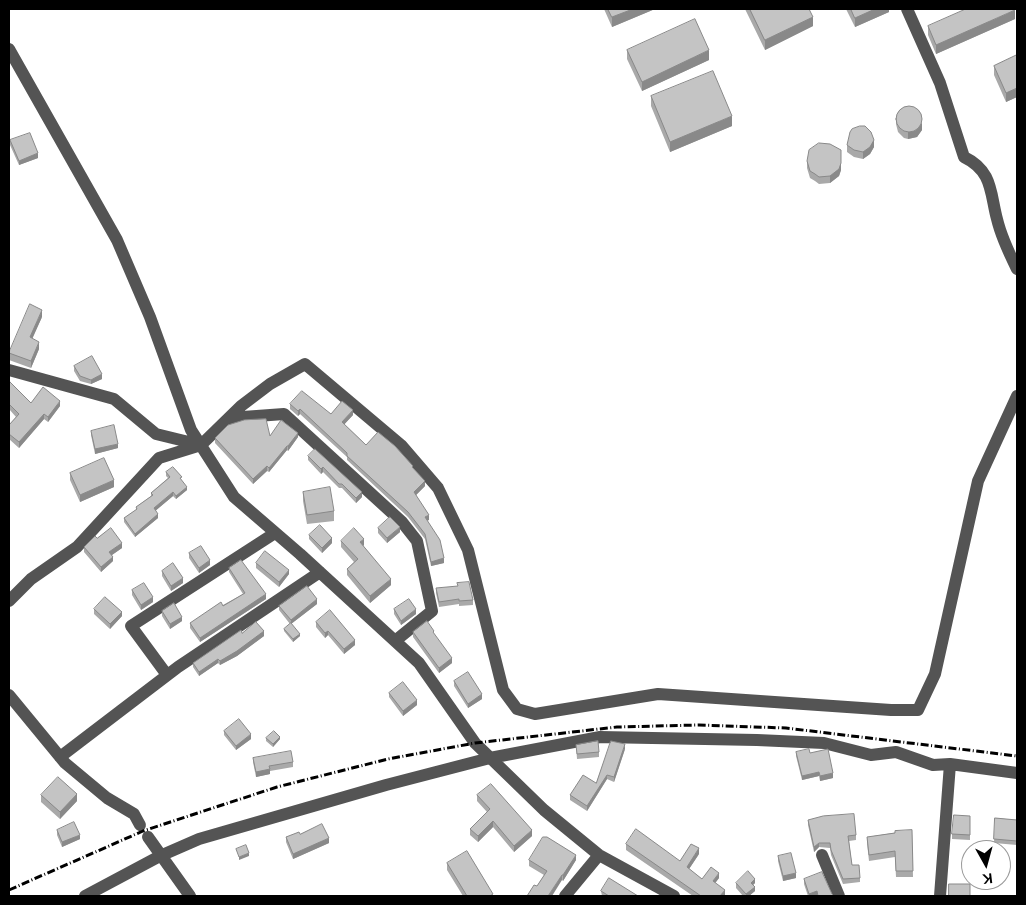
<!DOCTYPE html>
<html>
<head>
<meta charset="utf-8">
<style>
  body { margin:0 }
  #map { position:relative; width:1026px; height:905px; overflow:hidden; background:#fff; font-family:Arial,sans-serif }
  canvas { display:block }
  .frame { position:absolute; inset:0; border:10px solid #000; pointer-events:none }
  .north { position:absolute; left:961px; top:840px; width:50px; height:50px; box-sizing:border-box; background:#fff; border:1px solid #999; border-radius:50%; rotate:173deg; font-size:14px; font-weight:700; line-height:20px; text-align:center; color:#000 }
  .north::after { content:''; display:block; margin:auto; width:18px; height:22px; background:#000; clip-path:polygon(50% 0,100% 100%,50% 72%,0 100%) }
</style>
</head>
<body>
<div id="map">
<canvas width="1026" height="905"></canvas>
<div class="frame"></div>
<div class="north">K</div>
</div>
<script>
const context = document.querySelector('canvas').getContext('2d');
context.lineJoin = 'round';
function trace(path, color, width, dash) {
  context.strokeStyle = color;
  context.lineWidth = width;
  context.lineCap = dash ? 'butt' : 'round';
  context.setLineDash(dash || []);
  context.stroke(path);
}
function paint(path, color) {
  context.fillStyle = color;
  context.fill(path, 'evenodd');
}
trace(new Path2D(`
  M907,9L940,83L964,157C993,171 990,193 997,219C1001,236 1009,253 1017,269
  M9,49L117,240L150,317L191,430L234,497L300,554L419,663L475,743L544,810L599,855L674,896
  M9,370L114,399L156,434L201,445
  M226,422L243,417L284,414L402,522L417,541L432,611L395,641
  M9,601L31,579L77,547L159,458L201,445L241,406L270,384L305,364L401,445L438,488L468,550L503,690L517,709L535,714L658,694L891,710H918L935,674L978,481L1017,396
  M167,675L131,626L275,533
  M9,695L65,763L107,798L134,814L140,825
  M60,757L178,667L320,572
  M148,837L190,896
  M822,855L839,896
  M85,896L160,856L199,839L386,785L490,758L600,737L757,740L824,743L871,755L896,752L933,765L950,764L1017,773
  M565,896L599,855
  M940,896L950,764`), '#545454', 12);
trace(new Path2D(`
  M9,890L143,831L277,787L388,759L475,743L617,727L699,725L786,728L1017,756`), '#000', 3, [8, 2.5, 1, 2.5]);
paint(new Path2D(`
  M604,9H655L612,27Z
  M745,9H809L813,26L765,50Z
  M846,9H889V12L855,27Z
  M1015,19L936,54L928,35V26Z
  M627,50L709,60L642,91L627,59Z
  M1017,55V97L1006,102L994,75V66Z
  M651,96L732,126L670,152L651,106Z
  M896,117L922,130L917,137L908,139L904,138L898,132L896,124Z
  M10,140L38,158L19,165L10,145Z
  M847,145L874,147L870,154L863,159L854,157L847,152Z
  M841,150V170L839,176L830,183L819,184L815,181L810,178L807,168V161Z
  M42,317L32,338L39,349L31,368L9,360V352Z
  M74,366L102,379L91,384L80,381L74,371Z
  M9,383L31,403L60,406L48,422L44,419L19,448L9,439V425L16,417L9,409Z
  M290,404L331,414L353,415L344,424L366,445L413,468L425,486L416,495L429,520H427L444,563L431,566L425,539L408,517L347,460V457L300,414L298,416L290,409Z
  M91,431L118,448L95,454L91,435Z
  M270,436L298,437L288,451L287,450L269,472L267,471L253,484L215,443V438Z
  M308,456L362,497L356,503L342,488H339L323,472L321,474L308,460Z
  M166,472L182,481L187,490L176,499L173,496L155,511L158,518L135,537L124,522V518L136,510V507L151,496V493L168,478L166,476Z
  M70,473L114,487L80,502L70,480Z
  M303,492L334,511V521L307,524L303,501Z
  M378,528L400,532L387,543L378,533Z
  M309,535L332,543L322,553L309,539Z
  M97,538L122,548L112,555L113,561L101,572L84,552V547Z
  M341,541L364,545L363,546L391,585L370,603L347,575V569L354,562L341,547Z
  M189,553L210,565L199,573L189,558Z
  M256,563L289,574L279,587L256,568Z
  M229,568L266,599L200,642L190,628V623L243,594L229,572Z
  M162,571L183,583L171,591L162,576Z
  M436,588L473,600V605L459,606V604L439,607L436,593Z
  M132,590L153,602L141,610L132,595Z
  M317,604L291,624L300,636L293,642L284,631V629L290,624L279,610V606Z
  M94,609L122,616L110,629L94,614Z
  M394,609L416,614L401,625L394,614Z
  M162,611L182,621L170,629L162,616Z
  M316,622L355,645L344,654L328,635L325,638L316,627Z
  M413,632L434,634L452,663L439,673L413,637Z
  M242,633L264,636L237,656L220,665L218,663L199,676L193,667V663Z
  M454,681L482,699L468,708L454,686Z
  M389,693L417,705L403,716L389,697Z
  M224,731L251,739L236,750L224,735Z
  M266,738L280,739L273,747L266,741Z
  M576,745L599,752V757L577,759Z
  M625,749L614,782L607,779L587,811L570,800V795L596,783Z
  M796,752L810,753L833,778L820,781L819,776L802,780L796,756Z
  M253,758L293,762V767L270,771V774L256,777L253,762Z
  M41,795L77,801L60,819L41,802Z
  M477,795L532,836L514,852L493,827L478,842L470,835V829L487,812L477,801Z
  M970,816V840L952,839V834Z
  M995,818L1017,820V845L994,843Z
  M808,820L856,835V840L849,841L852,865L860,878V882L843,884L831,855L830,848L819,847L814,852L808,825Z
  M57,830L80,839L62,847L57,835Z
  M912,830L913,877H896L895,857L869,861L867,843V837Z
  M300,834L329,843L293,859L286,842V837Z
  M626,844L680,861L699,854L689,869L702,879L719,878L715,883L725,895L724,896H693L626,850Z
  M778,856L796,878L783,881L778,861Z
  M529,860H576L563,881L562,880L537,886L544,875L529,866Z
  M447,863L493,896H463L447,870Z
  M804,879L832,894L834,896H808L804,884Z
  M736,883H755L753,885L755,891L749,896H743L736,888Z
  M601,891L638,896H602Z`), '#a9a9a9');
paint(new Path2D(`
  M633,9H655L612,27V17Z
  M875,9H889V12L855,27V18Z
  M1015,10V19L936,54V45Z
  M813,17V26L765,50V40Z
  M709,50V60L642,91V82Z
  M1017,88V97L1006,102V93Z
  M732,116V126L670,152V142Z
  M922,123V130L917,137L908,139V132Z
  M874,140V147L870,154L863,159V152Z
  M38,153V158L19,165V161Z
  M841,163V170L839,176L830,183V176Z
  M42,310V317L30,344V337Z
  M39,342V349L31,368V361Z
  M102,374V379L91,384V380Z
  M60,401V406L48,422V417Z
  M300,409V414L298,416V411Z
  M353,410V415L342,427V422Z
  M44,414V419L19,448V442Z
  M298,433V437L288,451V446Z
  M118,444V448L95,454V449Z
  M287,446V450L269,472V468Z
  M267,466V471L253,484V479Z
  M323,467V472L321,474V469Z
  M114,480V487L80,502V495Z
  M425,481V486L414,497V492Z
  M187,487V490L176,499V496Z
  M173,492V496L154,512V508Z
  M362,492V497L356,503V498Z
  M158,514V518L135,537V534Z
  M429,515V520L425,522V517Z
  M400,527V532L387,543V538Z
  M332,538V543L322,553V548Z
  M364,539V545L360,549V542Z
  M122,543V548L109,557V552Z
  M113,557V561L101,572V567Z
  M444,558V563L431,566V562Z
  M210,560V565L199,573V568Z
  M289,570V574L279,587V582Z
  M183,578V583L171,591V586Z
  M391,579V585L370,603V596Z
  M266,594V599L200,642V638Z
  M153,597V602L141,610V605Z
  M317,599V604L291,624V620Z
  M416,609V614L401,625V621Z
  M122,612V616L110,629V624Z
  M182,617V621L170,629V624Z
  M264,631V636L237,656L220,665V661Z
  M328,631V635L325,638V633Z
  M300,634V636L293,642V639Z
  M355,640V645L344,654V649Z
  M452,658V663L439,673V668Z
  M218,659V663L199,676V672Z
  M482,694V699L468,708V704Z
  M417,700V705L403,716V711Z
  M251,734V739L236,750V746Z
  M280,737V739L273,747V744Z
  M625,744V749L614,782V777Z
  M270,769V774L256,777V772Z
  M819,772V776L802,780V776Z
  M833,773V778L820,781V776Z
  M607,775V779L587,811V806Z
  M77,794V801L60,819V812Z
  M493,821V827L478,842V836Z
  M532,830V836L514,852V846Z
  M80,835V839L62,847V842Z
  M329,838V843L293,859V854Z
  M819,843V847L814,852V847Z
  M699,848V854L687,872V867Z
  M249,853V856L239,860V857Z
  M576,855V860L563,881V875Z
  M719,873V878L713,886V881Z
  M796,873V878L783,881V876Z
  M562,875V880L552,896H548Z
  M755,879V883L751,887V883Z
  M755,887V891L749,896H746V894Z
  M725,890V895L724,896H720Z
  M817,891V896H809V894Z`), '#898989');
const building = new Path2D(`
  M608,9H633L612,17Z
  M750,9H809L813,17L765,40Z
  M851,9H875L855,18Z
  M966,9H1015V10L936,45L928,26Z
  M695,19L709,50L642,82L627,50Z
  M1017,55V88L1006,93L994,66Z
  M713,71L732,116L670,142L651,96Z
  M896 119a13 13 0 1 1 26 0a13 13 0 1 1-26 0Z
  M860,126H865L871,132L874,140L870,147L863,152L854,150L847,145L850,132L852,129Z
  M30,133L38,153L19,161L10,140Z
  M819,143L830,144L841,150V163L839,169L830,176L819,177L815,174L810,171L807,161L809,150Z
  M30,304L42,310L30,337L39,342L31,361L9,353Z
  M92,356L102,374L91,380L80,376L74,366Z
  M10,382L31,403L43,387L60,401L48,417L44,414L19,442L9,434V425L19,414L9,404V383Z
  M302,391L331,414L342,401L353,410L342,422L366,445L378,432L395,446L413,466L412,467L425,481L414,492L429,515L425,517L440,540L444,558L431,562L425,534L408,512L347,456V453L300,409L298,411L290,404Z
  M266,419L270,436L281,420L298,433L288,446H287L269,468L267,466L253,479L215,438L228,425L244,420Z
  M114,425L118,444L95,449L91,431Z
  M315,449L362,492L356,498L342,484H339L323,467L321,469L308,456Z
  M104,458L114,480L80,495L70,473Z
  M173,467L182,477L180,478L187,487L176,496L173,492L154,508L158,514L135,534L124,518L137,509L136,507L153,495L151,493L170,477L166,472Z
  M330,487L334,511L307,515L303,492Z
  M390,517L400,527L387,538L378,528Z
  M320,525L332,538L322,548L309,535Z
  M111,528L122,543L109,552L113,557L101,567L84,547L95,536L97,538Z
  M354,528L364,539L360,542L391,579L370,596L347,569L358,559L341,541Z
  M201,546L210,560L199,568L189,553Z
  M265,551L289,570L279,582L256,563Z
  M241,560L266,594L200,638L190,623L221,602L223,606L245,593L229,568Z
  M173,563L183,578L171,586L162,571Z
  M469,582L473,600L459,601V599L439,602L436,588L458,586L457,583Z
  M144,583L153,597L141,605L132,590Z
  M307,586L317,599L291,620L279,606Z
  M105,597L122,612L110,624L94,609Z
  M409,599L416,609L401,621L394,609Z
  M174,603L182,617L170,624L162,611Z
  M330,610L355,640L344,649L328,631L325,633L316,622Z
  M427,621L434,631L433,632L452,658L439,668L413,632Z
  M256,622L264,631L237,651L220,661L218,659L199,672L193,663L241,630L242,633Z
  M291,623L300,634L293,639L284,629Z
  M468,672L482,694L468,704L454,681Z
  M403,682L417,700L403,711L389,693Z
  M239,719L251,734L236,746L224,731Z
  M274,731L280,737L273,744L266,738Z
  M598,741L599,752L577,754L576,745Z
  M611,741L625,744L614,777L607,775L587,806L570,795L583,775L596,783Z
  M809,749L810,753L828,749L833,773L820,776L819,772L802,776L796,752Z
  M291,751L293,762L269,766L270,769L256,772L253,758Z
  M58,777L77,794L60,812L41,795Z
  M491,784L532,830L514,846L493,821L478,836L470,829L490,809L477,795Z
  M854,814L856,835L848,836L852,865H859L860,878L843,879L831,850L830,843H819L814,847L808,820L823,816Z
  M954,815L970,816V835L952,834Z
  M995,818L1017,820V841L994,839Z
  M74,822L80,835L62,842L57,830Z
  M322,824L329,838L293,854L286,837L299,832L300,834Z
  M636,829L680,861L691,844L699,848L687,867L702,879L711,867L719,873L713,881L725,890L720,896H701L626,844Z
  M912,830L913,871H896L895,851L869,855L867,837L895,833V831Z
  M543,837H547L576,855L563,875H562L548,896H527L534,885L537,886L547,871L529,860Z
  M246,845L249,853L239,857L236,849Z
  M467,851L493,894L490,896H467L447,863Z
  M791,853L796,873L783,876L778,856Z
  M748,871L755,879L751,883L755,887L746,894L736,883Z
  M822,872L832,894L834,896H818L817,891L809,894L804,879Z
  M609,878L638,896H609L601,891Z
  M949,884H970V896H949Z`);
paint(building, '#c4c4c4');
trace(building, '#898989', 1);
</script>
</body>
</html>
